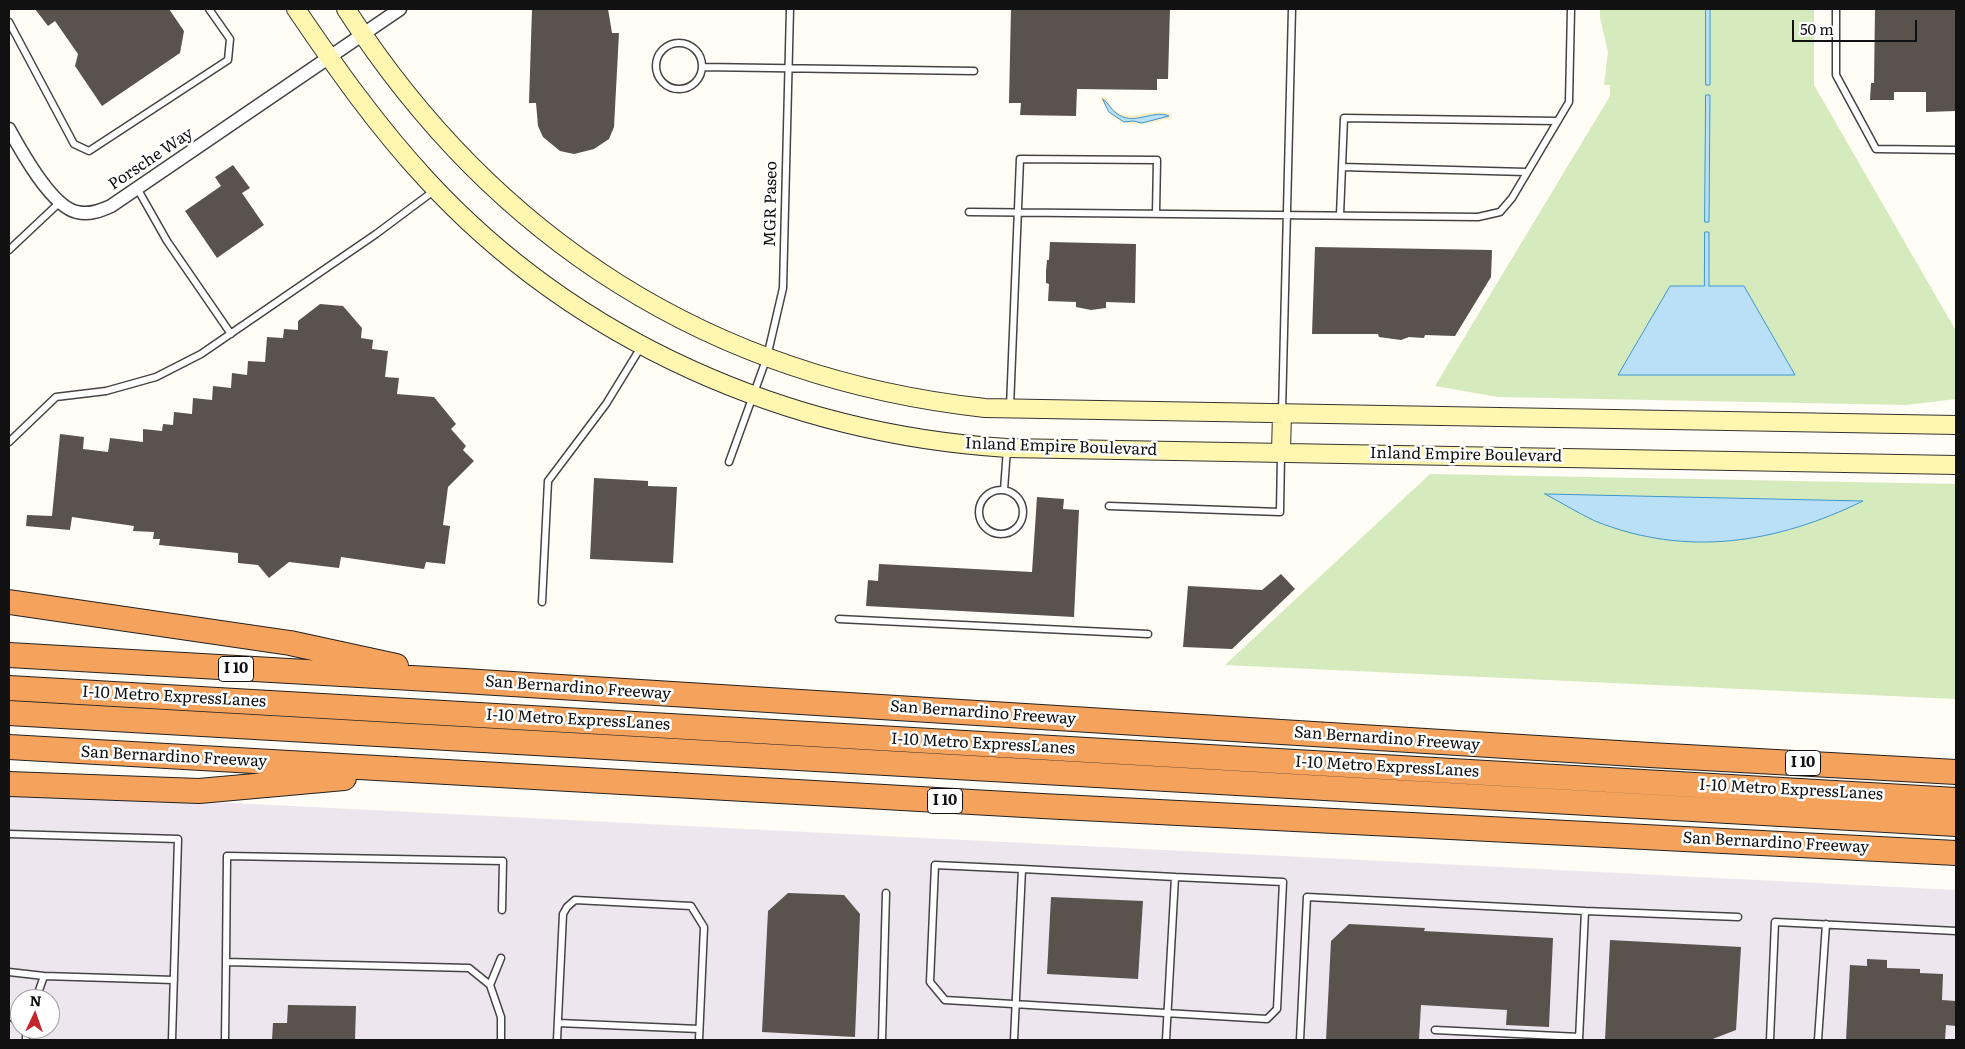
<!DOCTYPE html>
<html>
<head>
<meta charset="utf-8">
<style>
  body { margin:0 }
  #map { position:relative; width:1965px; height:1049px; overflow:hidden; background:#fffdf5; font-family:Literata,serif }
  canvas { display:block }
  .frame { position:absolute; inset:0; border:10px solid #111; pointer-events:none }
  .north { position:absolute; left:10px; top:989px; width:50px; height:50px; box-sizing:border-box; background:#fff; border:1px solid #a0a0a0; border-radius:50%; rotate:3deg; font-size:14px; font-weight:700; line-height:20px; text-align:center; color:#111 }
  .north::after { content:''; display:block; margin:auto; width:18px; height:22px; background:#c4262e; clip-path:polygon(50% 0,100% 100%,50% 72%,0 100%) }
  .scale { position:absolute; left:1792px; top:20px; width:125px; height:22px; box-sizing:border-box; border:2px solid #111; border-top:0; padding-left:6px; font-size:15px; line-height:18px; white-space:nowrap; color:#111; -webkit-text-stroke:4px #fff; paint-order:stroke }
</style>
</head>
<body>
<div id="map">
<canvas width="1965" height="1049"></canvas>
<div class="frame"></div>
<div class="north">N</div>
<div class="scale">50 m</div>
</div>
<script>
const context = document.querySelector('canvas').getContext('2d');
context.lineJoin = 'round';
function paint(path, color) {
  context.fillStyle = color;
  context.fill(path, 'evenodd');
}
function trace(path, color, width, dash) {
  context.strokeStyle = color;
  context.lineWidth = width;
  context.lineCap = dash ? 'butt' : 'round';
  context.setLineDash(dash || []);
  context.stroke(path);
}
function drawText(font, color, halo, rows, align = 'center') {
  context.font = font + ' Literata,serif';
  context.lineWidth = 5;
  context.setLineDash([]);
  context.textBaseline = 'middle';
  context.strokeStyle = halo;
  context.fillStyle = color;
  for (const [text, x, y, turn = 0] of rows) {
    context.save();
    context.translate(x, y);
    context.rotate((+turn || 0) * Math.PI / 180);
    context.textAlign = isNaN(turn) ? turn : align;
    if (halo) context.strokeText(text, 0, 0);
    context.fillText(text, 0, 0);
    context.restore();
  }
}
paint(new Path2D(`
  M9,796L232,803L1956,890V1040H9ZM20,999H50V1029H20Z`), '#eee6ef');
paint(new Path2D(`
  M1600,9H1814V85L1956,331V399L1906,405L1498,397L1435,386L1610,96V85H1604L1608,52L1600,18Z
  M1430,474L1956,484V699L1225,665Z`), '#d5ebbd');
paint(new Path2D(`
  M1101,97H1106C1119,131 1148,106 1171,114L1172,116L1170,120C1163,118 1161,121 1155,122C1135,126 1116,126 1106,107C1103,102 1100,103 1101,97Z`), '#fbeec1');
const water = new Path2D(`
  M1706,9H1710V85H1706Z
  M1706,95H1710L1709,222H1705Z
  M1103,99C1108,102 1111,110 1116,113C1134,127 1152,109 1169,116L1142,123L1133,121L1124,122L1109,112Z
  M1705,232H1709V286H1744L1795,375H1618L1670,286H1704Z
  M1545,494L1863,501C1777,543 1687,558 1595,521C1578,513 1562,503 1545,494Z`);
paint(water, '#b9e0f7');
trace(water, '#3f96cf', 1);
paint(new Path2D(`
  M35,9H169L184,31L180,53L102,106L75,66L78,54L55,21L48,26Z
  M532,9H608L612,33H619L614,127L609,139L594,149L574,154L560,151L543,137L538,126L536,103H529Z
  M1011,9H1170L1168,79H1157V90L1077,89L1076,116L1020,115L1021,103H1009Z
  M1875,9H1956V111L1926,112V92H1894V100H1870L1871,83H1874Z
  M233,165L250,188L242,193L264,225L217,258L185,211L221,186L215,177Z
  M1050,242L1136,244L1135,303L1106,302V308L1091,310L1076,307V302L1048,301L1049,284L1046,283V271L1047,260H1049Z
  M1315,247L1492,250L1491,277L1455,336L1425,335L1424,338L1409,337L1401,340L1379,337L1378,334H1312Z
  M320,304L343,306L362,328L361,338L373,340L372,349L388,351L385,377L399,378L397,394L434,397L456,424L451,429L466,446L463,450L474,461L448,487L443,525L450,526L445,564L426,562L424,569L341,557L339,568L289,562L269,578L258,565L238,563V553L159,545L160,539H153L154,532L133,531L134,526L72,517L70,530L26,526L27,515L52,516L60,434L84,437L83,449L108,452L110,438L143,442V429L162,431L163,424L173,425L174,412L192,414L193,398L212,400L213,386L231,388L232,373L247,375L248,361L265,362L267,337L283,338L284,329L298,330V321Z
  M594,478L648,481V486L677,487L673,563L590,559Z
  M1037,497L1064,499L1063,509L1079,510L1074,617L866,606L868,580L878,581L879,564L1032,572Z
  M1281,574L1295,589L1232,649L1183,647L1188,586L1262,590Z
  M788,893L844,895L860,914L855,1037L762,1032L768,911Z
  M1051,897L1143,901L1138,979L1047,974Z
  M1349,924L1425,928L1424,931L1553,938L1549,1027L1506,1025L1507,1010L1421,1005L1419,1040H1326L1331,941Z
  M1610,940L1741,947L1736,1030L1710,1040H1605Z
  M1867,959L1887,960V968L1920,969V973L1943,974L1942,1000L1956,1001V1026L1946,1025L1945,1040H1846L1850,965L1867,966Z
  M288,1005L356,1006L355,1040H272L273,1023H287Z`), '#5a524d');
const service = new Path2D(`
  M1836,9V75L1876,149L1956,150
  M9,22L74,144L89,151L228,60L230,39L209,9
  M656 66a23 23 0 1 1 46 0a23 23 0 1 1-46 0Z
  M703,67L974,71
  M1342,167L1526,172
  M137,188L167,241L231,334
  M969,212L1478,217L1500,212L1512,198L1569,102L1571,9
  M1340,215L1344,118L1557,121
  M9,250L59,203
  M1010,407L1020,159L1157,160L1156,213
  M1282,412L1292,9
  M9,442L56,397L106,391L156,377L201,354L376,234L435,190
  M729,462L767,357L783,288L790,9
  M1004,490L1007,449
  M979 512a22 22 0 1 1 44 0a22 22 0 1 1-44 0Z
  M1109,506L1280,512L1281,455
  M542,602L548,481L606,404L641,347
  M839,619L1148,634
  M9,834L178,839L172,1040
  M1022,869L935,865L930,982L945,1000L1267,1019L1277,1009L1283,882L1175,877
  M1585,911L1738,917
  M226,962L227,856L503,861L502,910
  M9,972L44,976L174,980
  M490,985L501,958
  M36,999L44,976
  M11,1016L20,1025
  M558,1023L699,1029
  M24,1029L26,1032V1040
  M1435,1030L1579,1037
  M225,1040L226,962L469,968L490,985L501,1017V1040
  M557,1040L563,914L567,907L575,900L691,906L704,927L699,1040
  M882,1040L886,893
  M1014,1040L1022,869L1175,877L1166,1040
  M1300,1040L1307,897L1585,911L1579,1040
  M1770,1040L1775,922L1956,931
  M1818,1040L1826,924`);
const minor = new Path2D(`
  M9,129C21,151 52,207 77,212C89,215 100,211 111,206L400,9`);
const secondary = new Path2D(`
  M296,9C336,68 377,126 426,179C576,342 788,434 1007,448L1956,465
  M346,9C495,240 711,378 985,408L1956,425
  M1281,452L1282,413`);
const motorway = new Path2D(`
  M9,602L290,643L396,666
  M9,655L464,681L1650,755L1956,772
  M9,688L1956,800
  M9,713L1956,824
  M9,747L1042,806L1956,853
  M9,784L199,791L344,778`);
trace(service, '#444', 9);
trace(minor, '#444', 15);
trace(secondary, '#333', 20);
trace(motorway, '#222', 26);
trace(service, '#fff', 6);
trace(minor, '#fff', 12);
trace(secondary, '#fff6b0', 18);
trace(motorway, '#f5a25d', 24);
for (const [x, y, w] of [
  [236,669,35],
  [1803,763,35],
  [945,801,35]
]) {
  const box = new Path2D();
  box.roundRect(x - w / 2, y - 12.5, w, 25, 4);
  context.fillStyle = '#fff';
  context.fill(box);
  trace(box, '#111', 1);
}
drawText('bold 15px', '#111', null, [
  ["I 10",236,669],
  ["I 10",1803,763],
  ["I 10",945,801]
]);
drawText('16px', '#111', '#fff', [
  ["Porsche Way",151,159,-34],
  ["MGR Paseo",771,204,-89],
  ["Inland Empire Boulevard",1061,447,2],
  ["Inland Empire Boulevard",1466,455,1],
  ["San Bernardino Freeway",578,688,4],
  ["I-10 Metro ExpressLanes",174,697,3],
  ["San Bernardino Freeway",983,713,4],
  ["I-10 Metro ExpressLanes",578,720,3],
  ["San Bernardino Freeway",1387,739,4],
  ["I-10 Metro ExpressLanes",983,744,3],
  ["San Bernardino Freeway",174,757,3],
  ["I-10 Metro ExpressLanes",1387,767,3],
  ["I-10 Metro ExpressLanes",1791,790,3],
  ["San Bernardino Freeway",1776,843,3]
]);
</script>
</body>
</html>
